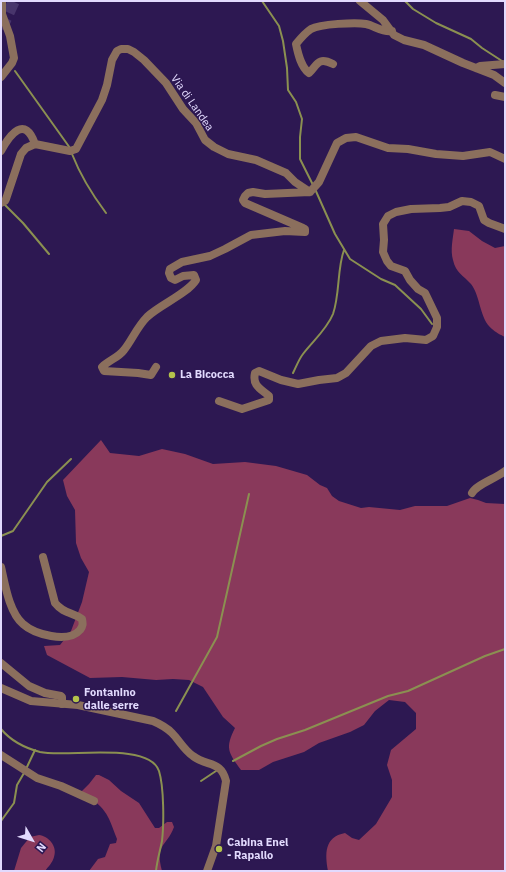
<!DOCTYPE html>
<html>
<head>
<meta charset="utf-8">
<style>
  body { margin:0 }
  #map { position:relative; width:506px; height:872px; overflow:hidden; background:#2d1852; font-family:"IBM Plex Sans",sans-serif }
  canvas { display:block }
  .frame { position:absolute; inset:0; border:2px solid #e2dafe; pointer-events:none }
  .north { position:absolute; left:12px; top:820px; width:40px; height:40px; -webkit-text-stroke:3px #2d1852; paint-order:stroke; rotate:129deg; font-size:11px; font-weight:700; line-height:16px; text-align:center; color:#e2dafe }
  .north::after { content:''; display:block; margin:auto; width:14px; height:18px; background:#e2dafe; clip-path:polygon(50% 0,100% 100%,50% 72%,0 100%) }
</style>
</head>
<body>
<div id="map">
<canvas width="506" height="872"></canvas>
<div class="frame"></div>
<div class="north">N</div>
</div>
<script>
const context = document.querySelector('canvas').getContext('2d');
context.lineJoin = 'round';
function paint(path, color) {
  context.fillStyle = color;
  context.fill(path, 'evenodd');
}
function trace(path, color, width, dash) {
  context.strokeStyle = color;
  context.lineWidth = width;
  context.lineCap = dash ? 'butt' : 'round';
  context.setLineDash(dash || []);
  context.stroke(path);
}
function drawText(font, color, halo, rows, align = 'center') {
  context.font = font + ' "IBM Plex Sans",sans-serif';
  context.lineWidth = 3;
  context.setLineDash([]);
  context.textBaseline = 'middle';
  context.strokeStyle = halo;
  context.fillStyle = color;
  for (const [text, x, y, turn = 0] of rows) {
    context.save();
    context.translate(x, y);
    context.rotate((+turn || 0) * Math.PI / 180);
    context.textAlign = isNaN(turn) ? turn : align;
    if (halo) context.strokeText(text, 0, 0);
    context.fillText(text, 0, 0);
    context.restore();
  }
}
paint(new Path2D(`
  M454,229L469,231L482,241L495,248L505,246V337C501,335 495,332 492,329C479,318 481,297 471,284C463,275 456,273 453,260C450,250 453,238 454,229Z
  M101,440L110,453L139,456L162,449L185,454L213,464L245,462L276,466L307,475L320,485L327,488L332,496L339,501L361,508L369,507L400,510L415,506H447L470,498L478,500L486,503L505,504V871H328C325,854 324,837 345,833L352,838L359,840L376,824L392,797V780L387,765L391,750L416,729V713L405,702L389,700L375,711L364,725L350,732L319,743L304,752L273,762L259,770H241C228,752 225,748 235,728L223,717L203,687L189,680L173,679L156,680L122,677L90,678L47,655L44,646L60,645L71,631L82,602L89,572L81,558L76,543L75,510L67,496L63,480Z
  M96,775H99L109,780L121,791L139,803L155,828H159L167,822H172L174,827C166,848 155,843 162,871H89L98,859L105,857L110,844L116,843L117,839C107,812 106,808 81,792L89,784Z
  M39,835C48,836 58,846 54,857C53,862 48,867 45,871H14L21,848L30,837Z`), '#89395b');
trace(new Path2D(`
  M262,1L279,26L283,41L287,68L288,90L296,102L302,119L300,137V159L313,185
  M405,1L413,9L436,23L471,39L482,48L502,61
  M15,71L70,148
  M72,154C81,177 91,193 106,213
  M315,189L335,234L350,259L381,279L395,285L421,309L432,324
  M4,204L23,223L49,254
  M293,373C296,367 299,359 303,354C313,341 327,329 333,314C340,294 337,269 344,250
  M1,536L13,531L47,482L71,459
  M176,711L217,637L249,494
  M1,729C11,741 25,748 40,752C65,758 149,741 159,771C164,787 164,824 162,841C160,851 157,861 156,871
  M233,761L261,746L277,739L305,730L388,696L408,691L485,656L505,649
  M26,769L35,750
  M201,781L216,771
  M1,821L14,803L17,785L24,773`), '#8b9051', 2);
trace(new Path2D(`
  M1,29L14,1`), '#48356c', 12, [12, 6]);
trace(new Path2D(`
  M360,1L383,20L394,35L404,40L424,45L463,63L494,75L505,83
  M333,64C317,56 317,66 309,73C301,67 298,54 296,44C300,39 305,33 311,29C320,24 356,22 366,24C375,26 383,33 392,31
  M476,68L480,66L505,64
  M1,77L12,63L14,58L10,36L2,14V1
  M495,95L505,97
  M35,144L70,151L76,149L102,100L107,85L112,60L117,51L121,49H128L134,52L144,60L166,83L183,109L196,123L205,140L214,147L228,154L256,160L286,173L295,182L310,192L319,182L337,143L346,138L356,137L388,148L408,149L436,154L463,156L490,152L505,159
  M1,151C10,134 25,115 35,144
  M1,203L5,201L6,199L21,154L26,148L35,144
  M156,367L151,375L138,373L104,371L102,367C109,360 118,358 124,350C132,340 137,327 147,317C161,304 187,294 196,280L194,275L183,276L175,280L171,278L169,273L170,269L182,262L210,256L225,249L251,235L285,231L305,232V229L303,228L245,203L243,200L245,196L248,193L253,192L265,194L310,192
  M219,401L242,409L269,400V396C261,389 252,386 255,373L259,371L281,380L298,384L319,380L337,378L346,373L371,346L381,341L405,338L426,340L433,336L437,327V318L425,293L418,289L410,280L405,271L391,266L387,261L383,252L384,240L383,224L388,216L396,212L411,209L440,208L449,207L462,201L471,202L479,206L484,220L489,223L505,229
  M472,493C477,484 495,479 505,471
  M1,567C5,584 9,612 23,624C34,634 68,644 80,630C83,626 83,624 82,619C72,612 64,614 55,603L43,557
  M1,663L29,686L45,693L61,696L62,697V704
  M1,755L37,778L61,786L94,801`), '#8b6f5d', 8);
trace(new Path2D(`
  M1,688L31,701L78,705L153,721C160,724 166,727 172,733C179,740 184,750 193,756C207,767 221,760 226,781L216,846L207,871`), '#8b6f5d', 8);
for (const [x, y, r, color] of [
  [172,375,4,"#b4c24b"],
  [76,699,4,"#b4c24b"],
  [219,849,4,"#b4c24b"]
]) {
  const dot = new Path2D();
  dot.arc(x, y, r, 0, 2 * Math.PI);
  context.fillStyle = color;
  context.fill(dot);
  trace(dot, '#2d1852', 1.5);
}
drawText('11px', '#e2dafe', '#2d1852', [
  ["Via di Landea",192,103,55]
]);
drawText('bold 11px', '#e2dafe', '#2d1852', [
  ["La Bicocca",180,375],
  ["Fontanino",84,693],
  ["dalle serre",84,706],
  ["Cabina Enel",227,843],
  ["- Rapallo",227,856]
], 'left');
</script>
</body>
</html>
